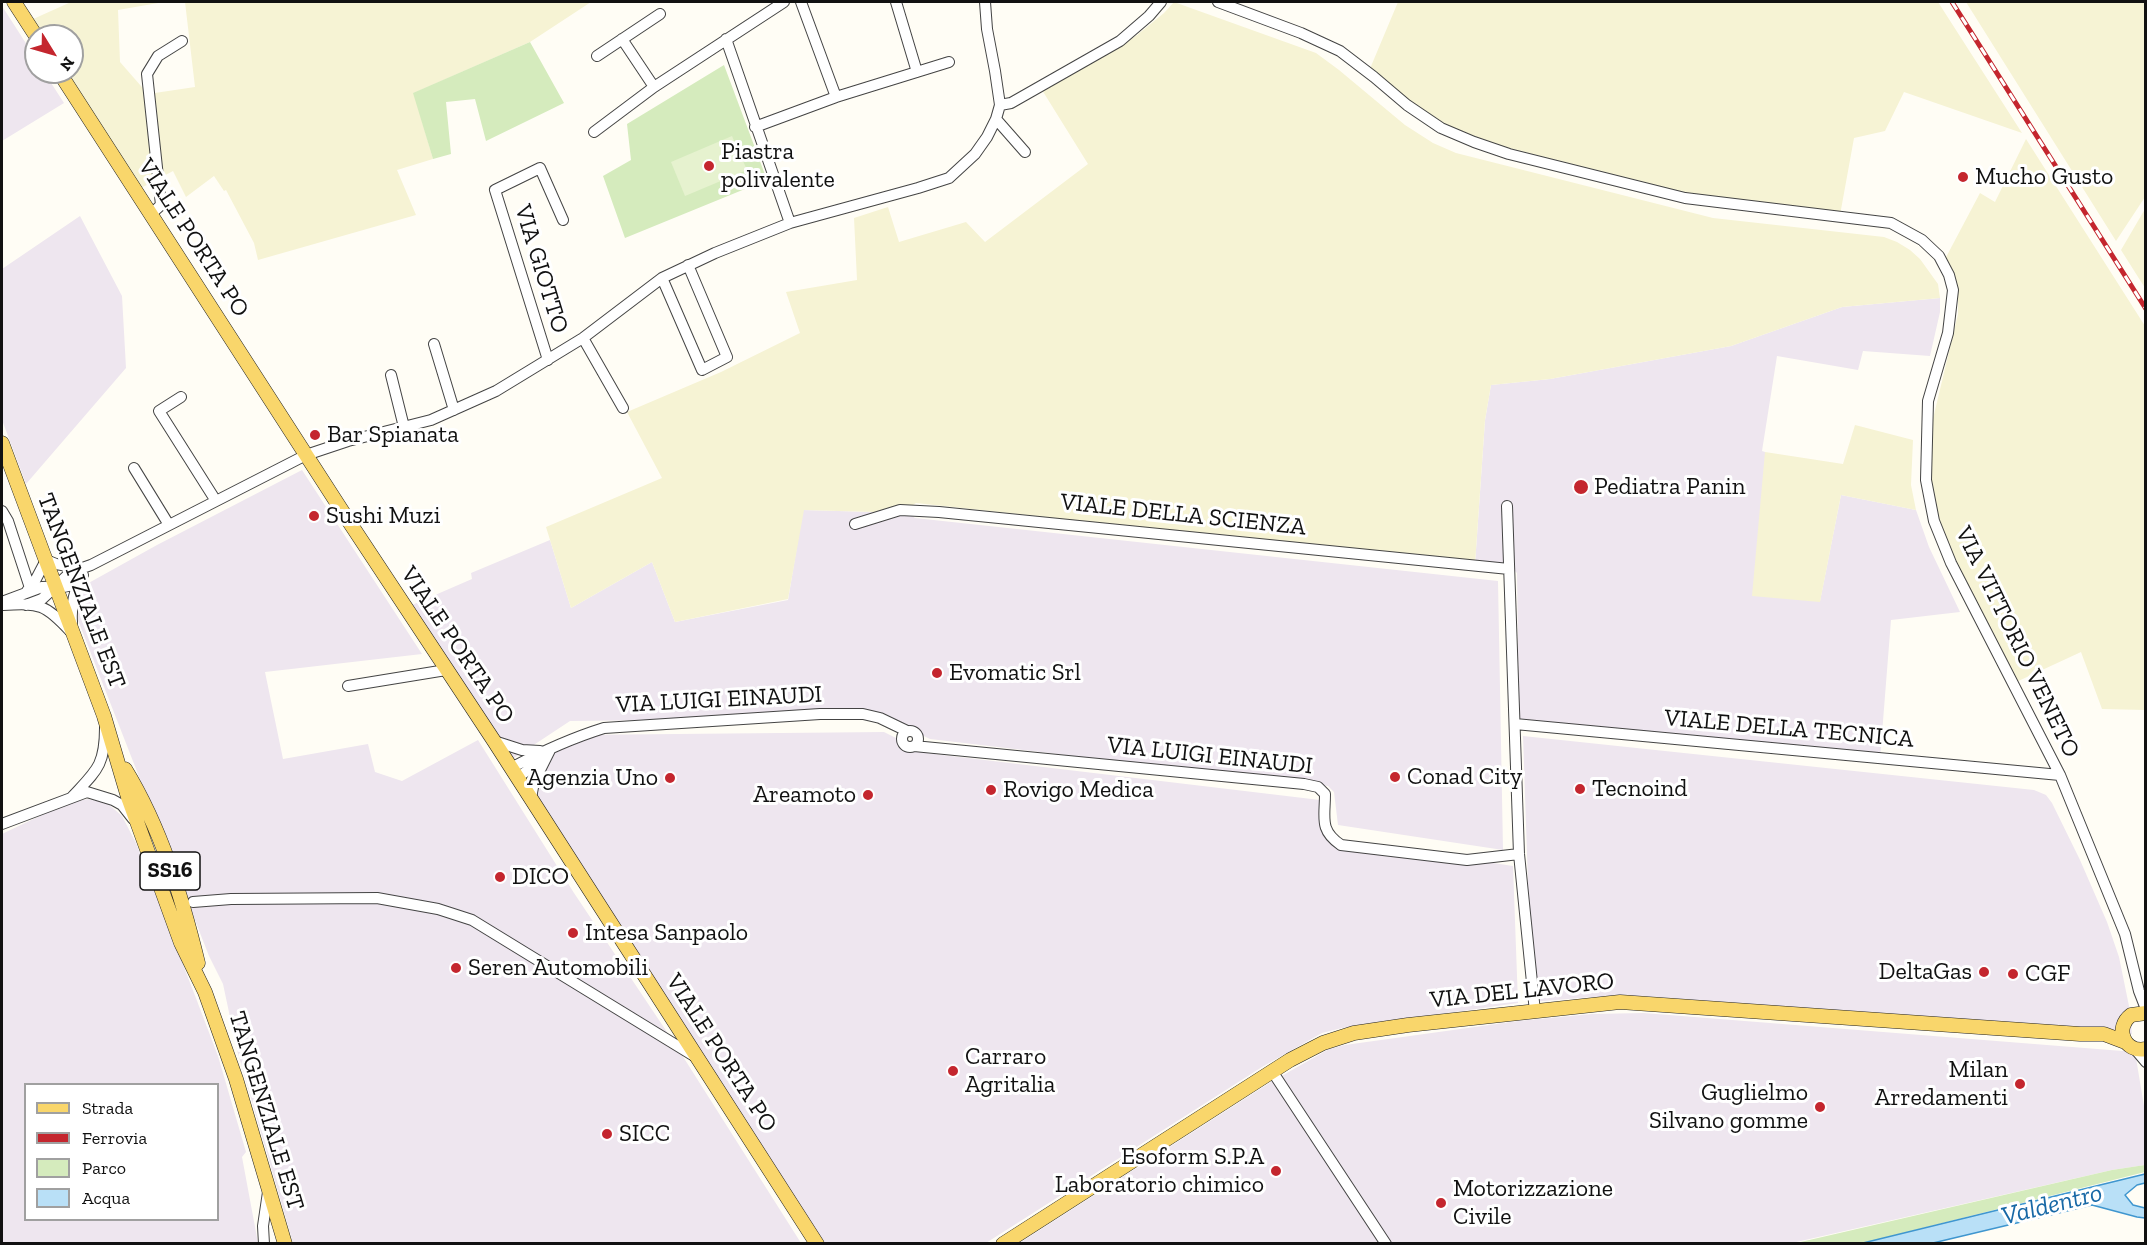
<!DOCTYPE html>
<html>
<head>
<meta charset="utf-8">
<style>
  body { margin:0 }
  #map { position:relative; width:2147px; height:1245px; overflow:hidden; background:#fffdf5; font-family:"Zilla Slab",serif }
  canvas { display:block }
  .frame { position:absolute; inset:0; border:3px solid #111; pointer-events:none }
  .legend { position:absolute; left:24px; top:1083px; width:195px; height:138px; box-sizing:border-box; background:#fff; border:2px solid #a0a0a0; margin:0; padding:8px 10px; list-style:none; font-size:18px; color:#111 }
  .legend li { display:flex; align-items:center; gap:12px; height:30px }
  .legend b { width:30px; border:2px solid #a0a0a0 }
  .north { position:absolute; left:24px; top:24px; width:60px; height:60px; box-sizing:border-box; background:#fff; border:2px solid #a0a0a0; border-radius:50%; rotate:127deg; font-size:16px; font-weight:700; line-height:24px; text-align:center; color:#111 }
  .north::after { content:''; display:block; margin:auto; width:21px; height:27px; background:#c4262e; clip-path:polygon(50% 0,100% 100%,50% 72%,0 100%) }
</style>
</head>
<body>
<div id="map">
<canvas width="2147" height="1245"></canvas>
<div class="frame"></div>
<ul class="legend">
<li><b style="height:8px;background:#f9d66b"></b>Strada</li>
<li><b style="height:8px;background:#c4262e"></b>Ferrovia</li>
<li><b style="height:16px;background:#d5ebbd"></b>Parco</li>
<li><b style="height:16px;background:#b9e0f7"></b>Acqua</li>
</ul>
<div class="north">N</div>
</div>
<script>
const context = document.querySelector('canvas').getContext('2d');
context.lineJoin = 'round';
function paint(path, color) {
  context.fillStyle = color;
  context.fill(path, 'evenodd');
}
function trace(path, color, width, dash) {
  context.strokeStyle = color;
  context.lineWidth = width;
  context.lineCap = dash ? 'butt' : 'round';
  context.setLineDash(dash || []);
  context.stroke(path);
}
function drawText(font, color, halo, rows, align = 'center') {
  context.font = font + ' "Zilla Slab",serif';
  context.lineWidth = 6;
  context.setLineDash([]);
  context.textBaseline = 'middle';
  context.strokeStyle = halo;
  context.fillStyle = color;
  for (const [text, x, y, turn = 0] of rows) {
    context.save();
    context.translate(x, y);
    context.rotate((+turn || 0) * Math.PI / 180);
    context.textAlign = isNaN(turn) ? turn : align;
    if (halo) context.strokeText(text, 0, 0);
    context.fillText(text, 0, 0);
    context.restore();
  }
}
paint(new Path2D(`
  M2,6L36,59V72H44L64,103L2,141Z
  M80,216L122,296L126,368L26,484L2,420V269Z
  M1940,298V312L1930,356L1863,351L1858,370L1777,356L1762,451L1765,452L1820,601L1841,495L1916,510L1929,547L1960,612L1891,620L1880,759L1519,721L1517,573L1512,568L1475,564L1485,420L1491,385L1550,379L1731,346L1842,307Z
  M302,470L422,654L265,672L283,759L368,744L375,772L402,781L478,740L574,893L675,1044L801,1243H293L237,1050L223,984L209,956L74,610L76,590L157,545Z
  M803,510L909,513L915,518L1498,581L1503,850L1338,825L1334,792L1328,786L930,739L887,718L570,721L511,760L412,605L472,579L471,573L550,540L571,608L652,562L675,622L788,600Z
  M884,732L926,753L1320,800L1329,838L1513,866L1518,1003L1342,1028L1322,1033L1262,1067L986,1243H821L535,799V771L573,735Z
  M1523,736L2034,790L2046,795L2052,803L2080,860L2107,922L2119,957L2129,1006L2132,1034L1644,996L1591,997L1532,1002Z
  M88,799L107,803L122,816L136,843L194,993L218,1056L246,1152L242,1157L258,1243H2V834L67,803ZM26,1084H218V1220H26Z
  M1644,1013L2135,1052L2145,1112V1165L2112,1170L1792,1243L1018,1244L1271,1082L1329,1049L1345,1045L1518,1021L1592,1014Z`), '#eee6ef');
paint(new Path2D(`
  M71,2H164L118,10L120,62L148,94L195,87L185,2H591L530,42L414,93L433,159L397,170L416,215L258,260L254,243L226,190L224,191L214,176L186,197L173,171L141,188L65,72H72V36H42L31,20Z
  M1174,2L1316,53L1339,70L1405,125L1433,143L1456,153L1713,218L1884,237L1897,242L1910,250L1920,259L1938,284L1940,298L1842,307L1731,346L1550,379L1491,385L1485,420L1475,564L916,503L910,507L909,513L804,510L788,599L675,622L652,562L571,608L546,527L662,478L627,412L721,372L800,333L786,292L857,280L854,218L888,207L899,242L966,222L985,242L1088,164L1042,90L1099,59L1137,35L1164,13Z
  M1398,2H1938L2022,133L1904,92L1885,131L1854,138L1840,215L1700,196L1461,136L1442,128L1369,71Z
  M1966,2H2145V197L2116,241Z
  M2026,139L2145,326V710L2102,709L2081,652L2014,683L1945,540L1933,507L1929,483L1932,423L1958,314V298L1954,279L1944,261L1980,193L1995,202Z
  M2145,209V288L2121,250Z
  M1855,425L1913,440L1911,485L1916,510L1841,495L1820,602L1752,596L1765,452L1843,464Z`), '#f6f3d4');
paint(new Path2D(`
  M530,42L564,103L486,141L475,99L446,102L451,154L433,159L413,93Z
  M724,65L767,180L625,238L603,176L631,160L627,124Z
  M2145,1165V1172L1863,1243L1792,1244L2112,1170Z`), '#d5ebbd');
paint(new Path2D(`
  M732,136L747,170L685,196L671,162Z`), '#e6f2cf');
const water = new Path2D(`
  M2145,1174V1183L2137,1185L2125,1195L2133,1205L2145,1208V1218L2137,1217L2092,1205L1933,1243H1863Z`);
paint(water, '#b9e0f7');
trace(water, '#3f96cf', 1.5);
const minor = new Path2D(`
  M801,2L836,97
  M896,2L917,72
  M1218,2L1301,33L1340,51L1374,77L1407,105L1441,128L1474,142L1509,154L1685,198L1891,223L1922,240L1939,256L1949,275L1953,290L1948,333L1928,401L1926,480L1934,521L1951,563L2060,775L2125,934L2139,991L2146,1009
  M622,39L654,87
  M726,39L790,223
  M597,56L660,14
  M1000,105L1011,103L1120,41L1149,16L1161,2
  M996,119L1025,152
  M755,127L836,97L949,62
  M594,132L654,87L784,2
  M151,214L161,205L147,74L158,56L182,41
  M662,278L702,370L727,357L688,265
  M583,338L623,408
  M434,344L454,410
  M548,360L495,190L540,168L563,220
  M391,375L404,427
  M181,397L159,411L216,501
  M134,468L169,525
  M1507,506L1519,854L1535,1012
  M2,511L8,521L30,588
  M855,524L900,510L939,512L1509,569
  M27,591L36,579L46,560L56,564L79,568
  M2,602L42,587C62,585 66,593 83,575
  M3,605C40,603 45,604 70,631
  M26,605L42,599L71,572L91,565L306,455L348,441L431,420L496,391L583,338L662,278L715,253L790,223L918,188L949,178L975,154L987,137L996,119L1000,105L995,71L987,29L985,2
  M72,622C71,606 73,594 80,580
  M348,686L446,670
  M1515,724L2060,775
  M902 739a8 8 0 1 1 16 0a8 8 0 1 1-16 0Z
  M494,741L522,750L540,751
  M914,746L1304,784L1318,787L1325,794C1325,818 1319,830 1341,845L1467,860L1519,854
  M511,768C541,752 572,738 604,728L820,714H863L880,718L907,731
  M517,778L542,760
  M72,797C96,771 105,766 105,728
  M531,798L534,782L550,750
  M2,824L87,792L113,800L122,805L133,819
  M193,902L231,899L377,898L438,909L472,920L694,1056
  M2135,1049L2146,1062
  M1272,1071L1386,1244
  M264,1244L263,1226L268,1192`);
const major = new Path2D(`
  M14,2L36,36
  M59,72L348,520L494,741L817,1244
  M2,443L104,716L128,797L181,943L205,992L236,1079L285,1244
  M125,769C161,828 182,897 198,963
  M2146,1013L2131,1015C2114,1028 2124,1053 2146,1049
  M1003,1244L1290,1060L1323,1043L1354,1033L1408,1025L1620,1002L2080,1034H2104L2125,1042`);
trace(minor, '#444', 12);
trace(major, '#222', 15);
trace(minor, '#fff', 10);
trace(major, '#f9d66b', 14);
const rail = new Path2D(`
  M1952,2L2146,309`);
trace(rail, '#c4262e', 5);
trace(rail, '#fff', 3, [9]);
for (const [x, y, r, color] of [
  [709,166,6,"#c4262e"],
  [1963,177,6,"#c4262e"],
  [315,435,6,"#c4262e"],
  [1581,487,8,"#c4262e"],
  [314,516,6,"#c4262e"],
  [937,673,6,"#c4262e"],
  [1395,777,6,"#c4262e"],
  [670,778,6,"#c4262e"],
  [1580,789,6,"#c4262e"],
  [991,790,6,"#c4262e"],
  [868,795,6,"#c4262e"],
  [500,877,6,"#c4262e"],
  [573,933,6,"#c4262e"],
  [456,968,6,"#c4262e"],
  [1984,972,6,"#c4262e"],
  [2013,974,6,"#c4262e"],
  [953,1071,6,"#c4262e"],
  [2020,1084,6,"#c4262e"],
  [1820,1107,6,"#c4262e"],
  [607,1134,6,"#c4262e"],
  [1276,1171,6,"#c4262e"],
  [1441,1203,6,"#c4262e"]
]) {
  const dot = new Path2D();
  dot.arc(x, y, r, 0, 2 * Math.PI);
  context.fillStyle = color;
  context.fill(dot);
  trace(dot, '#fff', 2);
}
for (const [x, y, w] of [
  [170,871,60]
]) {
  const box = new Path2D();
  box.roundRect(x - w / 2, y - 19, w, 38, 4.5);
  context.fillStyle = '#fff';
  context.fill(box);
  trace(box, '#111', 1.5);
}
drawText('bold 22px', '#111', null, [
  ["SS16",170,871]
]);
drawText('24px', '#111', '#fff', [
  ["Piastra",721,152],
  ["polivalente",721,180],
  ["Mucho Gusto",1975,177],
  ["Bar Spianata",327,435],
  ["Pediatra Panin",1594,487],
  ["Sushi Muzi",326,516],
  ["Evomatic Srl",949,673],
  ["Conad City",1407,777],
  ["Agenzia Uno",658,778,"right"],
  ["Tecnoind",1592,789],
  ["Rovigo Medica",1003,790],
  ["Areamoto",856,795,"right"],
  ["DICO",512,877],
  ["Intesa Sanpaolo",585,933],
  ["Seren Automobili",468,968],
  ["DeltaGas",1972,972,"right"],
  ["CGF",2025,974],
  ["Carraro",965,1057],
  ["Agritalia",965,1085],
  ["Milan",2008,1070,"right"],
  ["Arredamenti",2008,1098,"right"],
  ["Guglielmo",1808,1093,"right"],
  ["Silvano gomme",1808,1121,"right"],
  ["SICC",619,1134],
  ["Esoform S.P.A",1264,1157,"right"],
  ["Laboratorio chimico",1264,1185,"right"],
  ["Motorizzazione",1453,1189],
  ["Civile",1453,1217]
], 'left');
drawText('24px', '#111', '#fff', [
  ["VIALE PORTA PO",193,238,57],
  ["VIA GIOTTO",541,269,73],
  ["VIALE DELLA SCIENZA",1183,515,6],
  ["TANGENZIALE EST",81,591,69],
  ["VIA VITTORIO VENETO",2017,642,64],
  ["VIALE PORTA PO",457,645,56],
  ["VIA LUIGI EINAUDI",719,700,-3],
  ["VIALE DELLA TECNICA",1789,729,5],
  ["VIA LUIGI EINAUDI",1210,756,6],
  ["VIA DEL LAVORO",1522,991,-6],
  ["VIALE PORTA PO",721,1053,57],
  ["TANGENZIALE EST",266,1111,73]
]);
drawText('italic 26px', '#1768a6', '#fff', [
  ["Valdentro",2052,1205,-14]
]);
</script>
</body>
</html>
